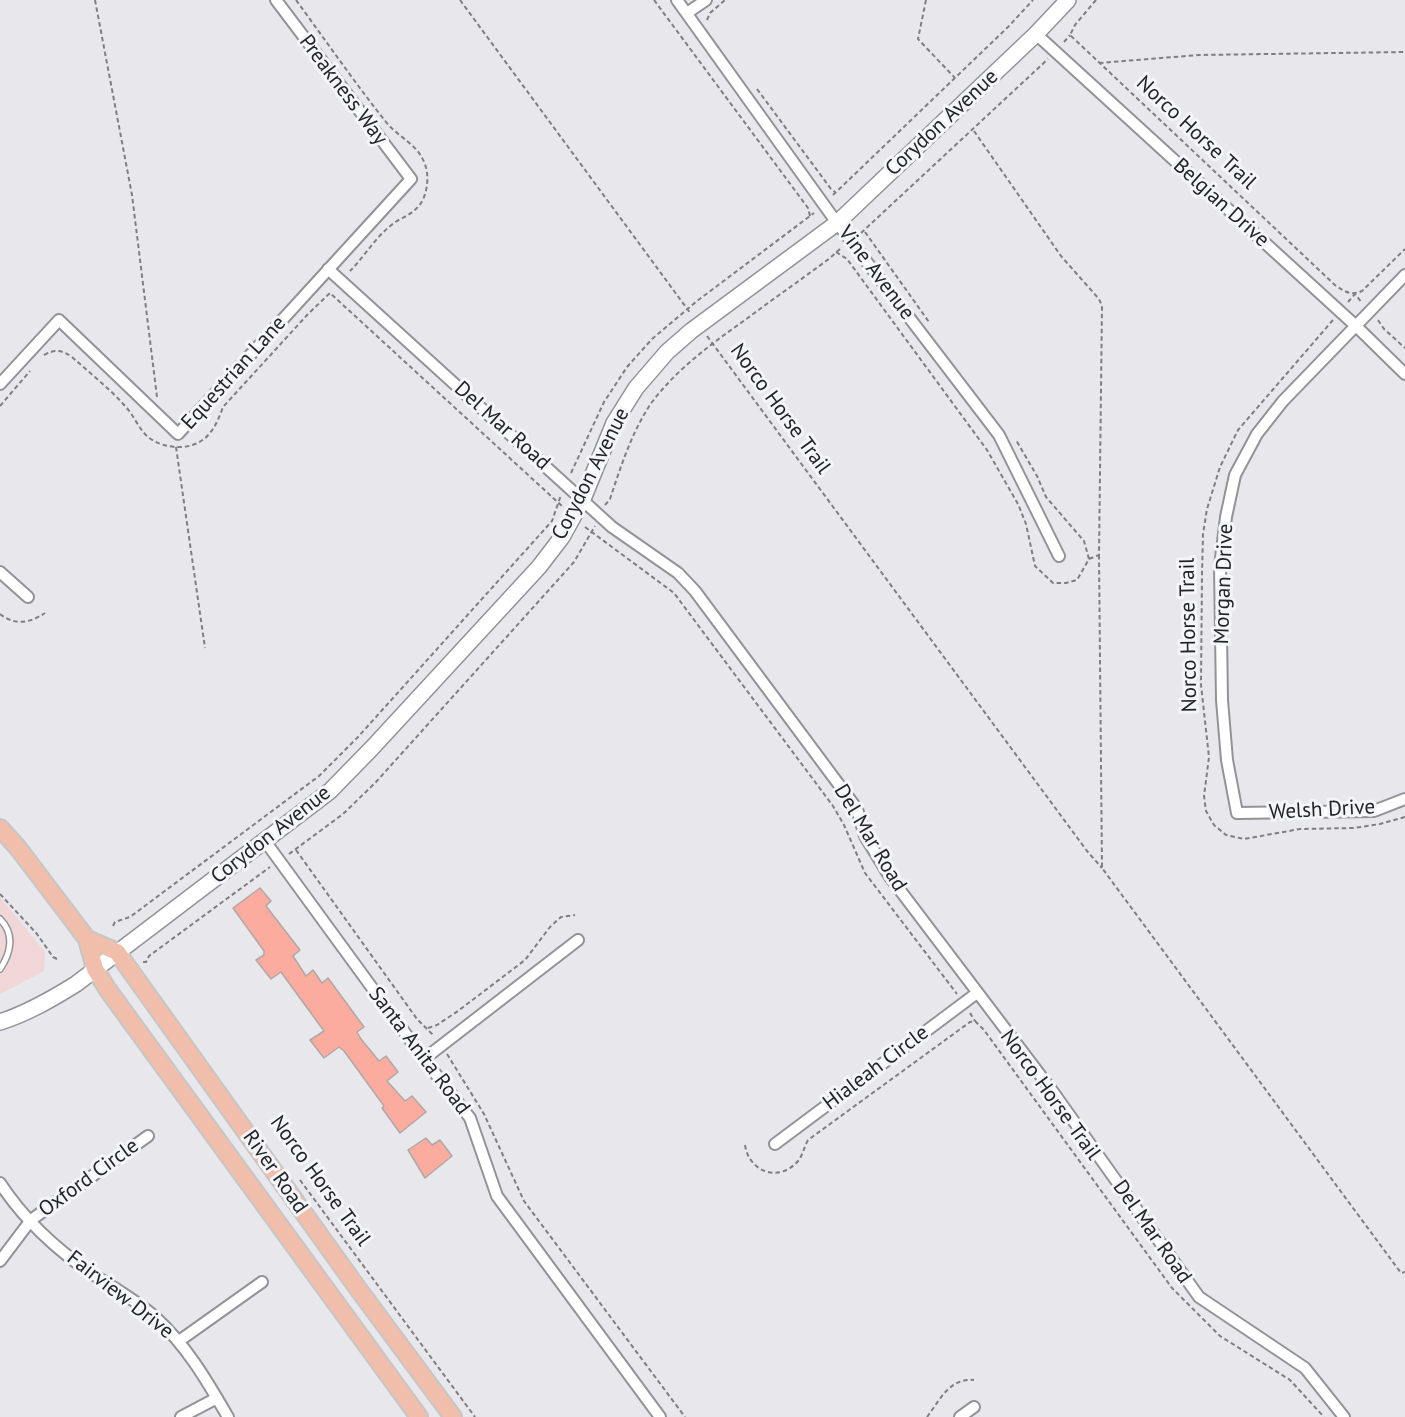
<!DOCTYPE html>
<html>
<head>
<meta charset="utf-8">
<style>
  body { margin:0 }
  canvas { display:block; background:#e7e7ec }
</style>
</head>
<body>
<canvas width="1405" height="1417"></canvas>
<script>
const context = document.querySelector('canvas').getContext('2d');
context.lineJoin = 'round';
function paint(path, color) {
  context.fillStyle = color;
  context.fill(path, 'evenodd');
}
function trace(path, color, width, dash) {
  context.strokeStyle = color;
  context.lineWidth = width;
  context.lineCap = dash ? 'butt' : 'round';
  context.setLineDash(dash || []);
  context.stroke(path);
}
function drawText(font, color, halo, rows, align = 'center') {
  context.font = font + ' "PT Sans",sans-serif';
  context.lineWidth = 6;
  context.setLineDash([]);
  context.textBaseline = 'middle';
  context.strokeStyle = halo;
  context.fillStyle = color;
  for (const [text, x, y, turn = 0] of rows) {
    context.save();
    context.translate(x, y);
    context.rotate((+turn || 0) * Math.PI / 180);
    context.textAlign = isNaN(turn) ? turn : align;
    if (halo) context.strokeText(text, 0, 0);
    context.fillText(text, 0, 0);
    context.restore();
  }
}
paint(new Path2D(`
  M0,897L45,952L44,971L0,994Z`), '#f1d6d8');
const building = new Path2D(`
  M260,888L271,901L266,906L300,950L293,956L306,976L313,970L322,983L328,978L364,1027L357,1032L361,1039L379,1061L386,1056L398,1072L387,1081L405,1101L412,1096L426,1112L400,1133L382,1108L384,1106L344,1051L339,1047L324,1058L310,1040L324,1031L281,972L271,979L256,960L264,955V951L233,908Z
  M426,1138L432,1145L440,1140L452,1156L425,1178L408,1150Z`);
paint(building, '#fcab9f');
trace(building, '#aea8a7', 1.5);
const service = new Path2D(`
  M0,919C15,934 11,953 0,969`);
const minor = new Path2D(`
  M677,0L837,223L999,435L1059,556
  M687,13L706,0
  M1036,34L1356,326L1405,374
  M328,269L612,527L678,573L695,591L857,809L865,836L890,877L1053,1092L1199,1297L1305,1368L1344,1417
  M1405,275L1283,401L1257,434L1235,475L1226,517L1220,566L1222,700L1227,760L1237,813L1374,811L1405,799
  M0,384L59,320L178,434L411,179L276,0
  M0,572L28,597
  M265,841L424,1059L470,1118L497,1196L660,1417
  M424,1059L578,940
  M775,1144L977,993
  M0,1183C23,1218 56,1249 91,1273C112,1287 136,1300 155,1317C187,1346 207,1381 228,1417
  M0,1261L31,1220L148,1136
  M179,1341L262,1282
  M181,1417L217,1398
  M960,1417L974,1407`);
const secondary = new Path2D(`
  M0,1022C28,1013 52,999 76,984L330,791L372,748L539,567L562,537L583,499L614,423L636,388L667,352L691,331L837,223L1036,34L1068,0`);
const primary = new Path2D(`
  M0,828L18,848L87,939L95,969L108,990L419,1417
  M87,939L117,952L356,1286L453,1417`);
trace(service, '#929397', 8);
trace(minor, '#929397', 14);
trace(secondary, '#929397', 18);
trace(primary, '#c6c6c6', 20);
trace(new Path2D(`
  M95,0L132,195L157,397
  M296,0C326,41 355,83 386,122C398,137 417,144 424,162C429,173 428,186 424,197C419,210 408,215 397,221C377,234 366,255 350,271
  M460,0L691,314
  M654,0L808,208L810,216
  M926,0L918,39L955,78
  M1096,0L1075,25L1070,35L1336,286C1346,292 1351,296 1362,291L1405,249
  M707,20L710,13L725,0
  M1064,42L1070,35
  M1099,63L1199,55L1405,52
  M757,89L831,189L835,192
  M974,131L1061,256L1099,299L1102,306L1099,555L1089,559
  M833,195L1008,27L1033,0
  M865,232L929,322
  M861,233L1048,59
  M836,252L847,259L987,450L1018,504L1026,524L1035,566L1053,583H1066L1077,580L1089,559L1084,541L1046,497L1037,476L1016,440
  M1348,302L1355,294L1362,303
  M1333,320L1238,430L1220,467L1207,509L1203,534L1202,574L1201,685L1209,757L1204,796L1206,811L1214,825L1226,835L1244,839L1300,829L1354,828L1380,824L1405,817
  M1378,320L1384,329L1405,348
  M707,336L1087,851L1102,868
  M44,355C55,349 62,350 72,357C90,373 110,389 126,407C134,416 139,429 148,437C163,449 189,451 204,439C214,431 219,418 223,407L308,314L330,293L563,507
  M0,406L30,371
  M176,447L205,648
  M571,473L604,402L627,367L652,339L697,301L814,213
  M605,505L610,499C621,466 632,431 652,402C677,369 711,344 745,320C773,299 802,279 830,258L840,249
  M585,527L674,593L833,806L844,825L865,873L957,994
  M1099,555L1102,868L1401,1273L1405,1272
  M0,614C15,626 30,623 45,613
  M296,850L417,1019L433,1035
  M289,854L343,814L376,782L574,562L595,526
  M0,894L37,934L53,957L59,960
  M113,926L115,922L130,917L319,776L358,737L552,521L561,495
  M143,962H146L149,956L270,867
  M970,1013L975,1021
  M428,1028L437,1025L458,1011L525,960L550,927L561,917L575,915
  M447,1054L484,1114L524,1201L685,1417
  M745,1145C749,1172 779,1183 798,1161C803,1155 804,1147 808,1140L970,1022L975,1021L984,1030L1172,1288L1220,1336L1290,1380L1324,1417
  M300,1180L475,1417
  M927,1417C940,1400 949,1378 974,1380`), '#7f7f82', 2, [4.5, 3]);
trace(service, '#fff', 5);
trace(minor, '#fff', 10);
trace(secondary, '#fff', 15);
trace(primary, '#f1beac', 16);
drawText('21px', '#232325', '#f4f5fa', [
  ["Preakness Way",343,90,53],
  ["Corydon Avenue",942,123,-43],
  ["Norco Horse Trail",1196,133,43],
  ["Belgian Drive",1221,203,42],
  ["Vine Avenue",876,273,53],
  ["Equestrian Lane",234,373,-48],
  ["Norco Horse Trail",780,409,54],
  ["Del Mar Road",502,426,42],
  ["Corydon Avenue",591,474,-63],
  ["Morgan Drive",1224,584,-88],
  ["Norco Horse Trail",1189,635,-91],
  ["Welsh Drive",1322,810,-3],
  ["Corydon Avenue",271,835,-38],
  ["Del Mar Road",870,838,59],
  ["Santa Anita Road",419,1051,53],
  ["Hialeah Circle",876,1068,-37],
  ["Norco Horse Trail",1050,1095,54],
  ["River Road",275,1172,55],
  ["Oxford Circle",89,1178,-36],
  ["Norco Horse Trail",320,1181,54],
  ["Del Mar Road",1152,1232,55],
  ["Fairview Drive",120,1295,38]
]);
</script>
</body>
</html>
